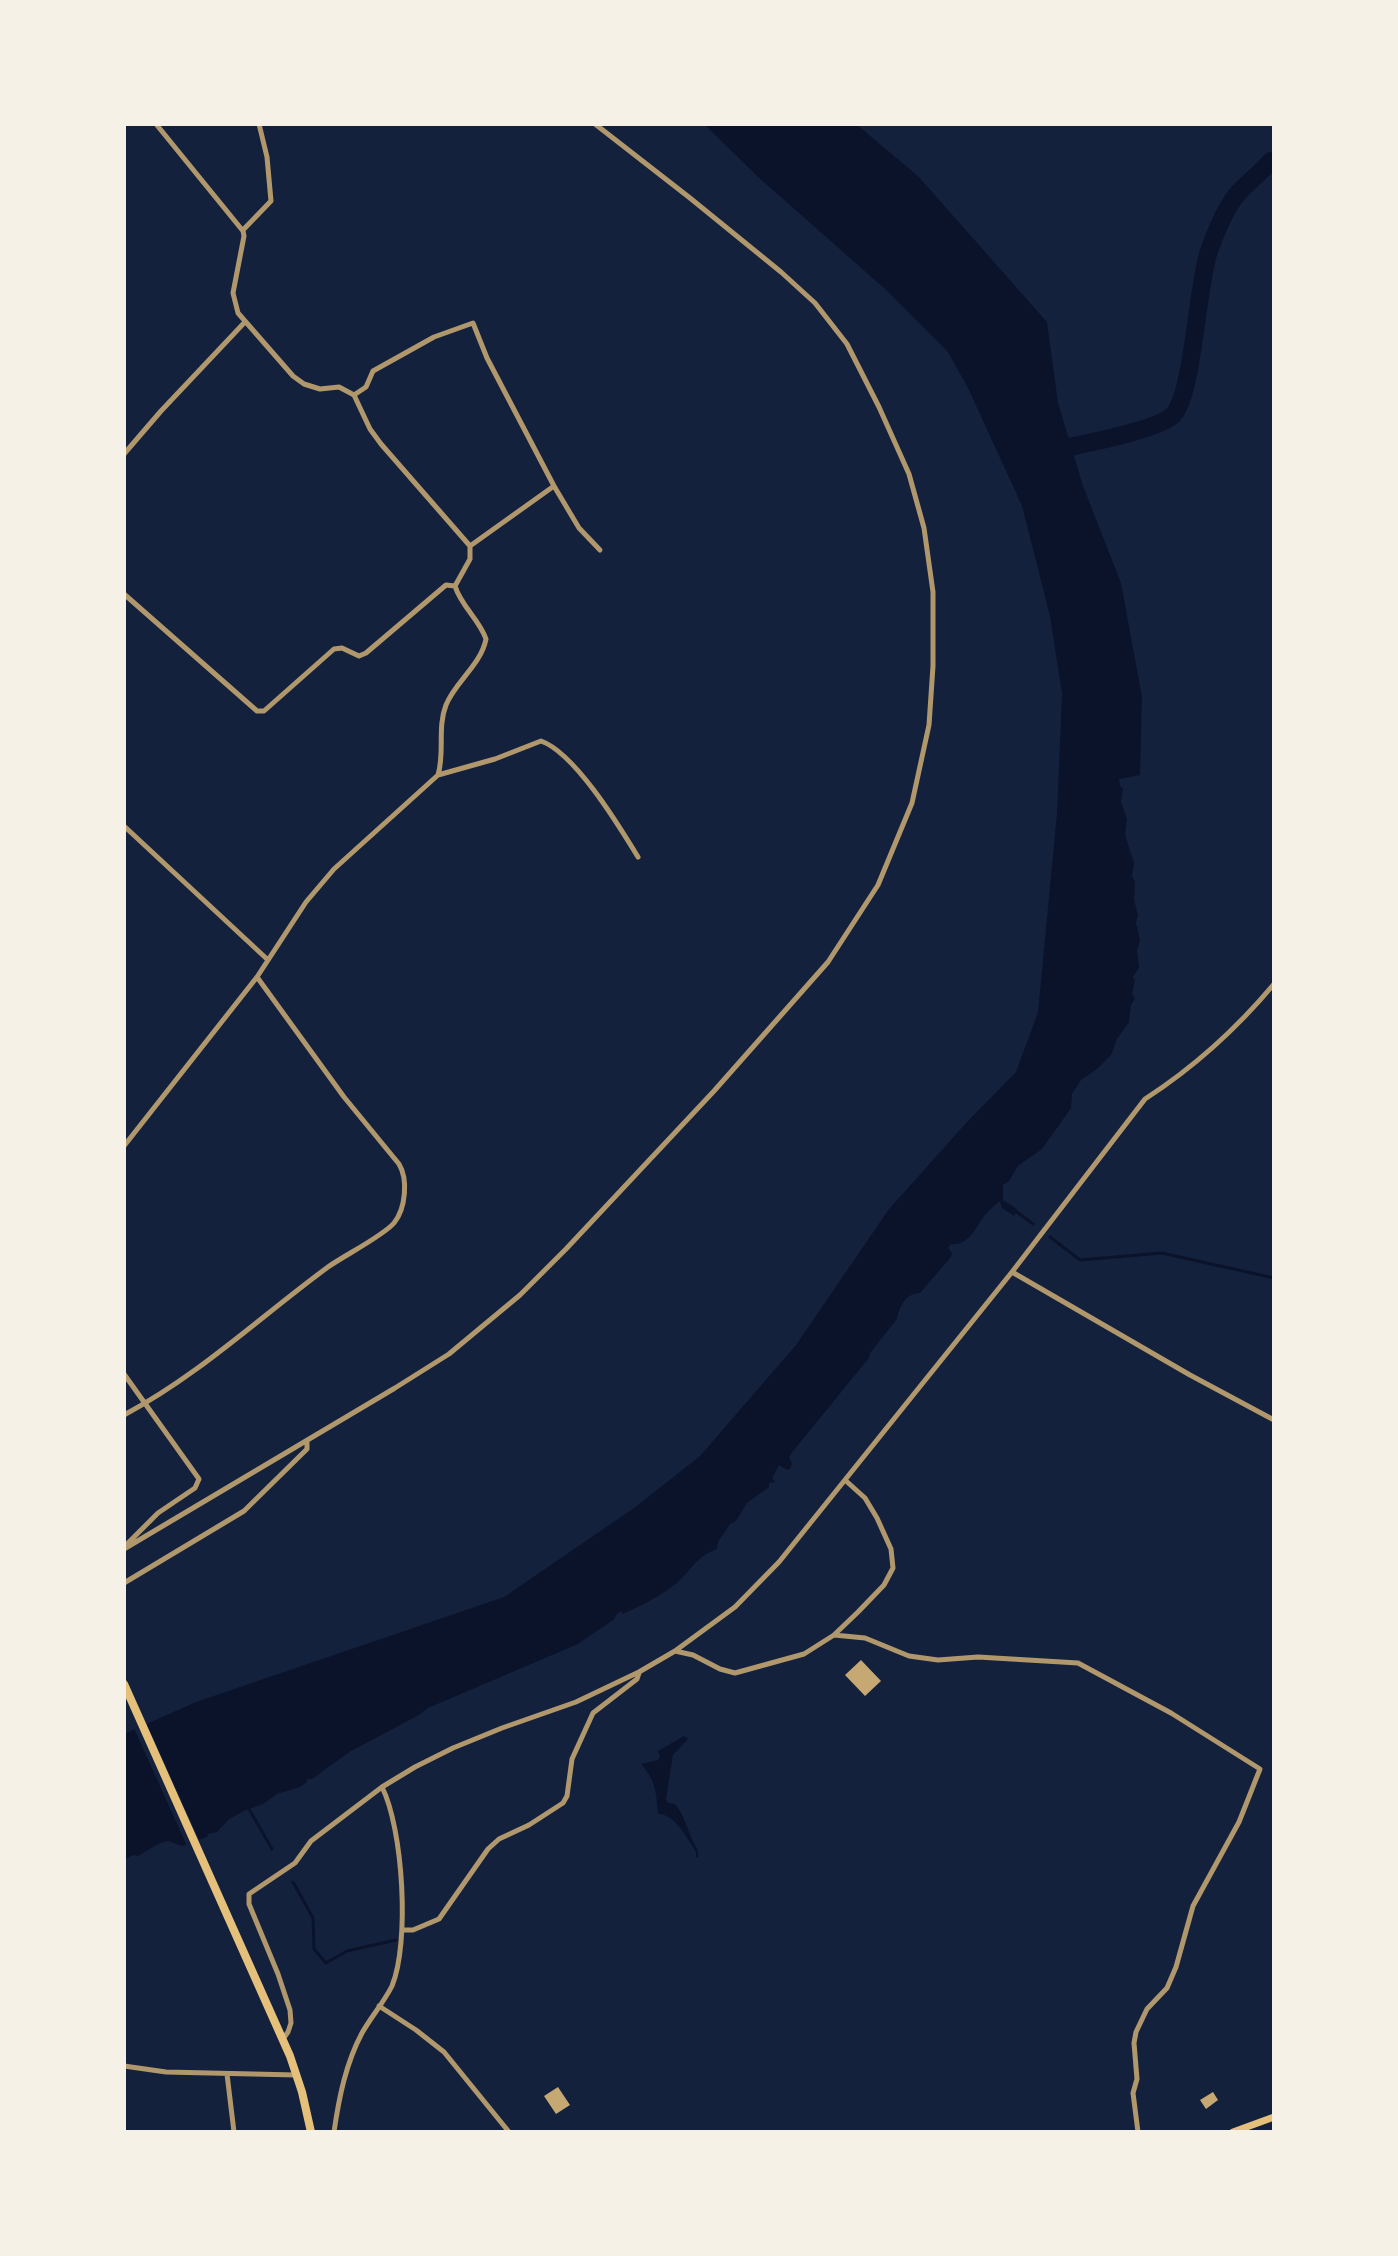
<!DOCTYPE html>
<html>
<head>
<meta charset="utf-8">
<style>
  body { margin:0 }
  #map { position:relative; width:1398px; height:2256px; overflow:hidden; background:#14213d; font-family:Montserrat,sans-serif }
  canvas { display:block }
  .frame { position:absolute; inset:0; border:126px solid #f6f1e7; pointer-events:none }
</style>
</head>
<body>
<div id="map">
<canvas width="1398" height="2256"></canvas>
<div class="frame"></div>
</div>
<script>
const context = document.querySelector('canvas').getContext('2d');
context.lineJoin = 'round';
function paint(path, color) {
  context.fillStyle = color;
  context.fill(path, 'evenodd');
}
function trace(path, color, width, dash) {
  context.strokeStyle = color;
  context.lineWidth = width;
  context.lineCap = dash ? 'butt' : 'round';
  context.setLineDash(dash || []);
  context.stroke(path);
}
paint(new Path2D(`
  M704,124H856L918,176L1047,322L1058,403L1083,486L1121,583L1142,697L1140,775L1119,779L1120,786L1123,789L1121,802L1127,819L1125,835L1134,863L1132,876L1135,882L1134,900L1138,915L1136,923L1140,941L1137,950L1139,968L1133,977L1135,981L1132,994L1135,999L1131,1005L1129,1022L1117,1039L1111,1055L1097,1069L1081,1080L1072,1094L1071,1108L1042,1149L1018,1166L1009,1181L1003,1185V1200L1017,1209L1014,1216L1002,1208L1000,1201C995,1205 989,1210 985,1215C976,1227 968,1247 951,1244L948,1248L952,1253L951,1257L920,1293C906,1293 899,1307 897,1319L870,1353L869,1358L793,1451L789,1457L792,1464L790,1469L787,1470L779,1465L772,1478L775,1482L769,1483V1487L747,1503L736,1521L730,1524L718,1542L717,1549C713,1551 709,1552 705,1555C695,1561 687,1574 678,1582C661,1596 641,1606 622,1614V1611L617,1614L613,1620L578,1644L428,1708L419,1715L351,1751L312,1779H307V1782L300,1787L277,1794L263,1804L246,1810L229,1819L217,1832L208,1834L207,1837L182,1846L168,1841L160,1843L138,1856L133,1855L124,1860V1734L196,1702L504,1597L634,1508L700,1456L796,1345L889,1209L967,1122L1016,1072L1038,1012L1057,813L1062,694L1050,616L1022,506L968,388L948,352L885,289L757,176Z
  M684,1736L688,1739L673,1755L666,1799L668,1803L675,1804C684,1815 686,1825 692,1839C695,1847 699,1848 698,1857L696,1858V1852C687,1838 675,1814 658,1814C656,1792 656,1781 641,1764L658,1760L660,1756L658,1751Z`), '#0b132b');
paint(new Path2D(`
  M145,1720L201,1844L188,1848L133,1726Z`), '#14213d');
trace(new Path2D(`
  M1014,1210L1033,1224
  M1050,1237L1080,1260L1162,1253L1274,1278
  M249,1809L272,1849
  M293,1882L313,1918L314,1949L326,1963L347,1951L396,1940`), '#0b132b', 3);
trace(new Path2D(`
  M1049,451C1074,446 1155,431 1172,416C1193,398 1197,285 1209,251C1216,231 1226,206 1240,191C1250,181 1261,172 1271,161`), '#0b132b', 18);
paint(new Path2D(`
  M861,1660L881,1681L865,1696L845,1675Z
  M558,2087L570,2105L556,2114L544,2096Z
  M1213,2092L1218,2100L1206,2109L1200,2100Z`), '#c6a872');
trace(new Path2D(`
  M156,124L243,231L244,236L233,293L238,313L293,376L304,384L320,389L339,387L354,395L370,429L381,444L470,546V559L455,586C461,606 479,619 486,639C481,665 455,682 446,705C437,728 445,752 438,775
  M243,230L271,201L267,157L259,124
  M354,395L366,387L373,371L434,337L473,323L487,358L554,486L470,546
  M124,454L161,411L244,323
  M554,486L579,528L600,550
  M124,594L257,711H264L334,649L342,648L359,656L366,653L446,585L455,586
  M124,826L268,960
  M124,1146L257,977L306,902L334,869L438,775L495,759L541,741C575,753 619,826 638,857
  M1012,1272L1190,1375L1274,1420
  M124,1374L199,1479L195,1488L158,1513L124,1547
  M124,1415C199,1375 260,1317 328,1267C345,1255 383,1236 394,1223C406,1208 408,1179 399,1164L344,1097L257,977
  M124,1549L395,1388L449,1354L520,1295L566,1249L714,1091L828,962L878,885L912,803L929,725L933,666V592L924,528L909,474L879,407L847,344L815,303L781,272L690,198L595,124
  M124,1583L244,1511L307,1449V1442
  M834,1635L865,1638L909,1656L938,1660L978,1657L1078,1663L1171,1713L1260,1769L1239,1822L1193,1906L1176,1967L1167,1988L1147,2009L1136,2032L1134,2043L1137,2079L1133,2093L1138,2132
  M675,1651L693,1655L720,1669L735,1673L804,1654L834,1635L858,1612L884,1585L893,1568L891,1549L877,1518L865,1498L845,1480
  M402,1930H413L439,1919L488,1849L499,1839L529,1825L563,1803L567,1796L572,1759L593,1713L637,1679L639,1673
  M379,2006L416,2030L444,2052L509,2132
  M283,2039L288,2032L291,2023L290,2010L278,1974L249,1904V1894L295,1863L311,1841L382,1787L415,1767L453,1748L502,1728L576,1702L639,1672L675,1651L735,1607L779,1562L1012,1272L1145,1099C1193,1068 1238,1027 1274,984
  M124,2066L166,2072L296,2075
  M227,2074L234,2132
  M334,2132C339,2097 346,2063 362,2033C371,2017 384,2002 392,1986C410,1942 403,1829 382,1787`), '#b1986c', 5);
trace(new Path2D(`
  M1233,2132L1274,2117`), '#e5c07b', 7);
trace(new Path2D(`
  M124,1684L290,2056L302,2092L311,2132`), '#e5c07b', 8);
</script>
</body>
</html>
